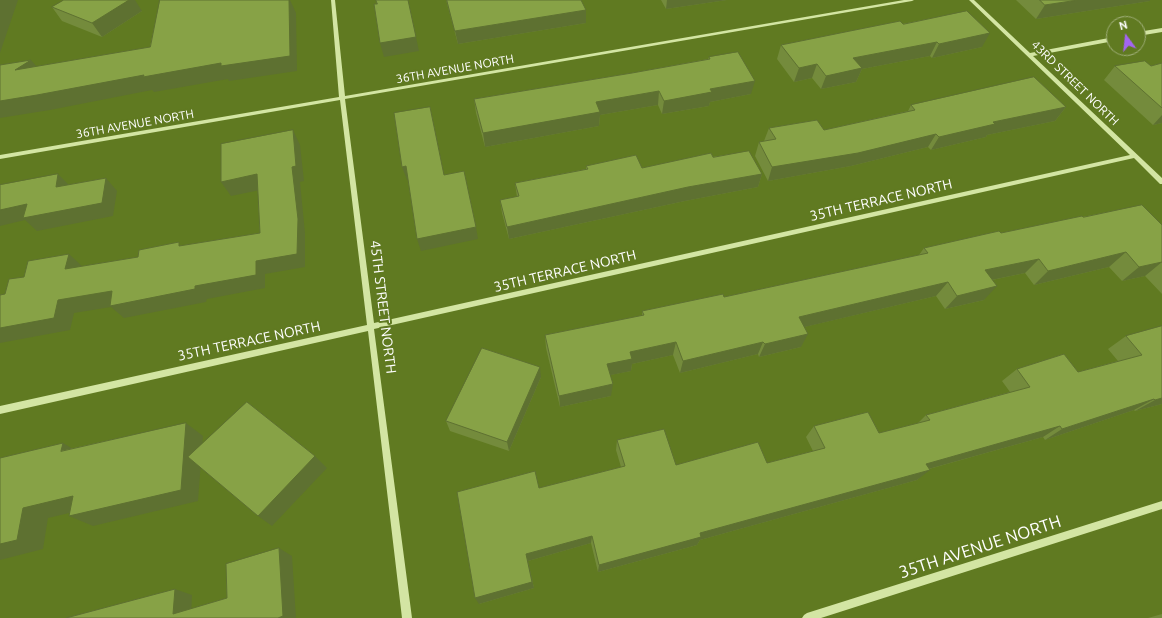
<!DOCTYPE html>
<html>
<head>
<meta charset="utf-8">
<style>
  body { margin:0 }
  #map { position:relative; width:1162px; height:618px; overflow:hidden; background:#607a21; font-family:Ubuntu,sans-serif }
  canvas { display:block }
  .north { position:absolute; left:1106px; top:16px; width:40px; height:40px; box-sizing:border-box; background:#607a21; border:1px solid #a0af7a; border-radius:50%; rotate:345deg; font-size:11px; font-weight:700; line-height:16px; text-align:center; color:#fff }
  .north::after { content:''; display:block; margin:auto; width:14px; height:18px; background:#a365f2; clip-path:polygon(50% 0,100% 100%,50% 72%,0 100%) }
</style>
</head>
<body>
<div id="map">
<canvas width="1162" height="618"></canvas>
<div class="north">N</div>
</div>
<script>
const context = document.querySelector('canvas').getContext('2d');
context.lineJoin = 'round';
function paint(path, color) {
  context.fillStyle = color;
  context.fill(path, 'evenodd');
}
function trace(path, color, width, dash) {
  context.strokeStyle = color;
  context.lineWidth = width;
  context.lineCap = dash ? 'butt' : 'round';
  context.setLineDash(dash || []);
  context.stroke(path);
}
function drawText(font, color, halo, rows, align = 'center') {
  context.font = font + ' Ubuntu,sans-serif';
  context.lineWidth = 4;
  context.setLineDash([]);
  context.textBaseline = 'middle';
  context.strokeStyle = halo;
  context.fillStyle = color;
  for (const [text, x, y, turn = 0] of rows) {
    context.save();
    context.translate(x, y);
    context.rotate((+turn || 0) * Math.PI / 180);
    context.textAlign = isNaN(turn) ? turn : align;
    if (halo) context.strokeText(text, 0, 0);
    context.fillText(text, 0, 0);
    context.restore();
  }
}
paint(new Path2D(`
  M331,0H335L345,96L904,0H914L912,1L345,99L374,323L1130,155L969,0H974L1030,53L1114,37V41L1033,56L1162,178V184H1160L1134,158L374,329L412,618H402L368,331L0,414V406L367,325L340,100L0,159V155L339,97Z
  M1162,28V32L1138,36V32Z
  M1162,501V509L821,618H802L804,615L807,613Z`), '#d3e5a3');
paint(new Path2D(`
  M446,0H581L586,23L458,44Z
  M661,0H727L666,9Z
  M1016,0H1150V1L1036,19Z
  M52,7L142,11L102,37L62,21Z
  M903,24L982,47L932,58L930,56L862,69L856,82L821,89L812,78L794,82L777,59L781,45Z
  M709,57L751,94L710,102L709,106L662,114L658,105L600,115L599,126L485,147L476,113L474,99L632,73L708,59Z
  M1162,63V123L1153,125L1104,80L1115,66H1151Z
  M911,105L1066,107L1055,121L987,135L986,137L931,150L928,147L851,166L768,181L755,156L759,142L764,141L769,128L824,130L908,111Z
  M713,157L762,174L758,187L685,201L509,239L502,213L500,200L517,197L515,183L586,169V166L642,168Z
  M1083,217L1162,225V294L1145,276L1122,281L1109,267L1034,285L1025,273L992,280L984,300L945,309L936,296L804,327L801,347L759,357L758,354L680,373L673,355L632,364L631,371L610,375L611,396L560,407L546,348L545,335L642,316V311L724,297L919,255L924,248L1001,233Z
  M1162,326V404L1135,411L1134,410L1045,440L1043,437L929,469L917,480L700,540L697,545L598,572L591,543L528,561L534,588L479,604L539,488L621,467L616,450L617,440L676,465L767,463L813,451L806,437L814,426L879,433L917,424L926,415L1010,392L1002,381L1017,369L1078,372L1118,361L1108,349L1126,336Z
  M541,377L509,451L450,431L446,421Z
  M1162,614V618H1148Z`), '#748b3c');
paint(new Path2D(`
  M0,0H18L0,53Z
  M129,0H135L142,11L102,37L92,23Z
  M290,0L296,13L297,71L229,81L228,79L154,92L152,90L50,110L0,118V101Z
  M408,0L419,51L384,57L380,43Z
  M667,0H727L666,9Z
  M1078,0H1150V1L1036,19L1045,5Z
  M586,10V23L458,44L455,31Z
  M990,33L982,47L932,58L939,44Z
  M937,42L930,56L862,69L856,82L821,89L826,76L853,58Z
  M31,60L44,75L15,70Z
  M817,64L812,78L794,82L799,68Z
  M755,81L751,94L710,102L709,106L662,114L664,101L710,89Z
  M659,91L658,105L600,115L599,126L485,147L483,133L596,102Z
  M430,107L433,120L447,188L444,175Z
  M1066,107L1055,121L987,135L986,137L931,150L939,137L993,122Z
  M1162,115V123L1153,125Z
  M293,130L300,145L304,181L300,182L305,233V267L265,274V288L207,299L206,302L124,318L111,307L74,313L70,330L0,343V328L58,300L112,291L195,286L256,261L292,167Z
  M936,134L928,147L851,166L768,181L772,167Z
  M406,166L410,179L407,180L402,167Z
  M58,174L71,187H56Z
  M257,174L265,189L231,196L221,182Z
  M762,174L758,187L685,201L509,239L507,227L688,187Z
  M106,178L117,191L113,216L37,231L25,220L0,226V210Z
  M476,227L478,239L421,251L417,239Z
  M1126,252L1109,267L1034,285L1048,271Z
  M69,254L83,267L65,269Z
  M1039,259L1025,273L972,284L985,270Z
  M1162,262L1145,276L1122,281L1139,267Z
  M948,282L936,296L792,330L799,317Z
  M997,286L984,300L945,309L957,296Z
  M808,334L801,347L759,357L765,344Z
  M676,342L673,355L632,364L631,371L606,376L607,364L630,352Z
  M763,342L758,354L680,373L683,361Z
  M540,367L541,377L509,451L507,442Z
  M613,384L611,396L560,407L559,396Z
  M1162,398V404L1135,411L1155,400Z
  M1154,399L1134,410L1045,440L1062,429Z
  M186,423L203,436L198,501L93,526L69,516Z
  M1060,426L1043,437L914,473L926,464Z
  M63,443L85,456L61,451Z
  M315,456L327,468L272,526L258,516Z
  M930,470L917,480L700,540L697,545L598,572L599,565L700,533Z
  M73,496L95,507L48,518L43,549L0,560V544L23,508Z
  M592,536L591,543L528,561L534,588L479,604L475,598L526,554Z
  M279,548L292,556L296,618H278Z
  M175,589L192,595L191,618L173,614Z`), '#5e7131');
const building = new Path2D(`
  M64,0H129L92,23L52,7Z
  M160,0H289L290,56L221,66V63L143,77L144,75L37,95L0,101V65L31,60L15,70L150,47Z
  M376,0H408L416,37L380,43L374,4H377Z
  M447,0H581L586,10L455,31Z
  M1040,0H1078L1045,5Z
  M967,11L990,33L939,44L937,42L853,58L862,68L826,76L817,64L799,68L781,45L850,31L900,21L903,24Z
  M738,52L755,81L710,89L712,92L664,101L659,91L596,102L600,112L483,133L474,99L632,73L710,59L709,57Z
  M1145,61L1151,66L1162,63V108L1115,66Z
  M1034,77L1066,107L993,122L995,124L939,137L936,134L858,153L772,167L759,142L776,139L769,128L817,120L824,130L915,110L911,105Z
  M430,107L444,175L464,171L476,227L417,239L406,166L402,167L394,113Z
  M293,130L296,166L292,167L298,219L297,254L256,261V275L195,286V289L110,306L112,291L58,300L54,318L0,328V295L5,294L9,279L24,277L28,261L69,254L65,269L138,257L139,250L179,242V246L260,233L257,174L221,182V144Z
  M749,151L762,174L688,187L507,227L500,200L519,196L515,183L588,169L586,166L636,155L642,168L711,153L713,157Z
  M58,174L56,187L106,178L102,203L23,218L27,204L0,210V185Z
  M1142,205L1162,225V262L1139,267L1126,252L1048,271L1039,259L985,270L997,286L957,296L948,282L799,317L808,334L765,344L763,342L683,361L676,342L630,352L632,359L607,364L613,384L559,396L545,335L644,315L642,311L723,294L724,297L928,253L924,248L999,231L1001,233L1082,216L1083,217Z
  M1162,326V398L1155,400L1154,399L1062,429L1060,426L926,464L930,470L700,533L701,537L599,565L592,536L526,554L532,582L475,598L457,492L535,471L539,488L625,466L617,440L664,429L676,465L758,442L767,463L825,448L814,426L868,412L879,433L930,420L926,415L1030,387L1017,369L1064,354L1078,372L1142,355L1126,336Z
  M482,348L540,367L507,442L446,421Z
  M247,402L315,456L258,516L188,457Z
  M186,423L181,490L69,516L73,496L23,508L17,540L0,544V458L63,443L61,451Z
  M279,548L283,616L278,618H66L175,589L173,614L227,598L226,564Z`);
paint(building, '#87a246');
trace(building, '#5e7131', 1);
drawText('12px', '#fff', '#607a21', [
  ["36TH AVENUE NORTH",455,69,-10],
  ["43RD STREET NORTH",1075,83,44],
  ["36TH AVENUE NORTH",135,124,-10]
]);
drawText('14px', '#fff', '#607a21', [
  ["35TH TERRACE NORTH",881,200,-13],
  ["35TH TERRACE NORTH",565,271,-13],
  ["45TH STREET NORTH",383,307,83],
  ["35TH TERRACE NORTH",249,341,-12]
]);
drawText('17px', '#fff', '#607a21', [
  ["35TH AVENUE NORTH",980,547,-18]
]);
</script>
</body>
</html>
